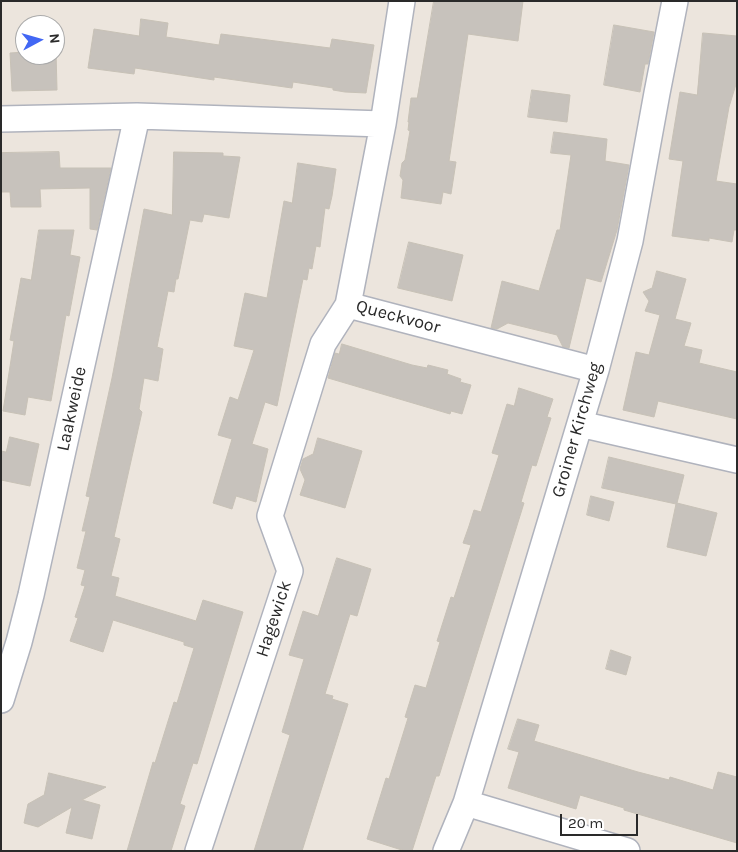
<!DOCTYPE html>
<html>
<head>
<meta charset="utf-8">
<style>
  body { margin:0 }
  #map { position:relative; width:738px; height:852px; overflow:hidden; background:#ece5dd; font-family:Karla,sans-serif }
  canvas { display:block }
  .frame { position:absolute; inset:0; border:2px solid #2a2a2a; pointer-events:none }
  .north { position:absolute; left:15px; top:15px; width:50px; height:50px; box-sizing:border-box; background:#fff; border:1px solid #aaa; border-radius:50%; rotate:84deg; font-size:14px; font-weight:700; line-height:20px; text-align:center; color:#2a2a2a }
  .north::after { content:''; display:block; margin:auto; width:18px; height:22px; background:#4267f4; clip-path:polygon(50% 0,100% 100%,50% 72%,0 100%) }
  .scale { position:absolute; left:560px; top:814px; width:78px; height:22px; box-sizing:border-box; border:2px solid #2a2a2a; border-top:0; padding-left:6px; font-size:15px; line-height:18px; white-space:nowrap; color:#2a2a2a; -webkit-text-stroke:4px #fff; paint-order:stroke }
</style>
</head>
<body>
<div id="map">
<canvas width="738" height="852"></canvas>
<div class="frame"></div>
<div class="north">N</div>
<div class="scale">20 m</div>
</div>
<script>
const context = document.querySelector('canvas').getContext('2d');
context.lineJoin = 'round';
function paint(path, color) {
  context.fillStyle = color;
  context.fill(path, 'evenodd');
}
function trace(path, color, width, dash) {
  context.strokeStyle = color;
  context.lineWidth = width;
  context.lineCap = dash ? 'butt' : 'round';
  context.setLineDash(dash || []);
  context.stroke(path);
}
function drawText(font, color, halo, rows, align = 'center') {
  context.font = font + ' Karla,sans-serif';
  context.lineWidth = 5;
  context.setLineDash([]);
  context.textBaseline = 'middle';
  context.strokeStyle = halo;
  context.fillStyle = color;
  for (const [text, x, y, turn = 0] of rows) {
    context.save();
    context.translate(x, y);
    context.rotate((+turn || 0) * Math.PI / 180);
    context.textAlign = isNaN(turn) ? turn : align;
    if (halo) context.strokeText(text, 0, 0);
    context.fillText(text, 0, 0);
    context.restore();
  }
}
const building = new Path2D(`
  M434,1H523L518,41L468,34L449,161L456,162L451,194L443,192L441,204L401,198L403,180L400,176L402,163L405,160L410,131L408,130L409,122H408L411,98H417Z
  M141,19L168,23L166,37L219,45L221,34L330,48L332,39L374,45L366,93L345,92L333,90V88L293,82L292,88L214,77V80L135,68L134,74L88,68L94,29L139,36Z
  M614,25L654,32L648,64H645L640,92L604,85Z
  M703,33L737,36V81L729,107L716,181L737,184V230H734L732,242L709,238V241L672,236L683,161L669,159L680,92L697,95Z
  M56,51L57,90L12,91L10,53L25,52V55H55Z
  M532,90L570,95L567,122L528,117Z
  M554,132L607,139L605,161L629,165L617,230L601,282L586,278L569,348L563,347L557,335L508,323L497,329L491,328L502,281L539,291L557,230H560L571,155L551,153Z
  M59,152L60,168H111L97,230L90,229V188L40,189L41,207H11L10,192H1V153Z
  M174,152L223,153V156L240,157L229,218L204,214L202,222L190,220L178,279H176L174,292L168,291L157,347L163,349L158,381L144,378L139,409L142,412L114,537L120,539L111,576L119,578L115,596L196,621L203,600L243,612L197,764L193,763L180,804L185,806L171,851H127L153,762L155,763L174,702L177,703L194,648L184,645V642L113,620L103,652L70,641L78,618L75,617L85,586L81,585L85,570L77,568L86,531H82L90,497L86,496L112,378L144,209L172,215Z
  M298,163L336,169L332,196L329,209L325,208L320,247L316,246L312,269L309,268L307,280L303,279L277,406L265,402L252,444L268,449L256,502L236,496L232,509L213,503L232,439L218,435L230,397L238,400L254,350L234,346L245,293L267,298L284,201L292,203Z
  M39,230H74L70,255L80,257L69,316L66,315L51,401L28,397L25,415L3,411L14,341L10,340L21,278L31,280Z
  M409,242L463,255L452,301L398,288Z
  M657,271L686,279L675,319L691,323L684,346L702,350L699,363L737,372V419L658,401L654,417L623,410L636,352L649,355L660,315L645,311L649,301L643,292L652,288Z
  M342,344L412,365L427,368L428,365L448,370L447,374L461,379L460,382L471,385L462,414L451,411L450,414L328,378L335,353L339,354Z
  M519,388L553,399L547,417L551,418L536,466L532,465L521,502L524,503L439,776H436L412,851H405L367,839L386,778L389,779L408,718L405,717L415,685L426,688L440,642L437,641L451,597L454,598L471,545L463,543L469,526L474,510L481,512L499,455L492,453L507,404L514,406Z
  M10,437L39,444L30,486L1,480V451L6,452Z
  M318,438L362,451L345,508L300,495L305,480L300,469L303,459L313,454Z
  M609,457L684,475L677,503L717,513L706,556L667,547L676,504L602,488Z
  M591,496L614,502L609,521L587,515Z
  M337,558L371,569L357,616L350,614L325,694L333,696L332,699L348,704L302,851H254L290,735L282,732L304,659L289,655L303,611L318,616Z
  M611,650L631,657L626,675L606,669Z
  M518,719L539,725L534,741L638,772L669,780L670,777L713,790L718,772L737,777V843L624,810V808L580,795L576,809L508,788L519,752L508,749Z
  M49,773L106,787L82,800L100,805L92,839L66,833L72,807L38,827L24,823L28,804L44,795Z`);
paint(building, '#c7c2bc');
trace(building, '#c7c1b6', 1);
const minor = new Path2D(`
  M1,119L137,116L383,124L348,305L596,370
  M383,124L402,1
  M580,424L737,460
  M1,700L19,642L31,595L137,116
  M466,803L627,851
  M198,851L290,571L270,516L323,344L348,305
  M446,851L466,803L596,370L630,241L657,93L675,1`);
trace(minor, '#b0b3bd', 28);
trace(minor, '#fff', 25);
drawText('18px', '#2a2a2a', '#fff', [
  ["Queckvoor",398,317,15],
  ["Laakweide",72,409,-78],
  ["Groiner Kirchweg",577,430,-74],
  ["Hagewick",274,619,-72]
]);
</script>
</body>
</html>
